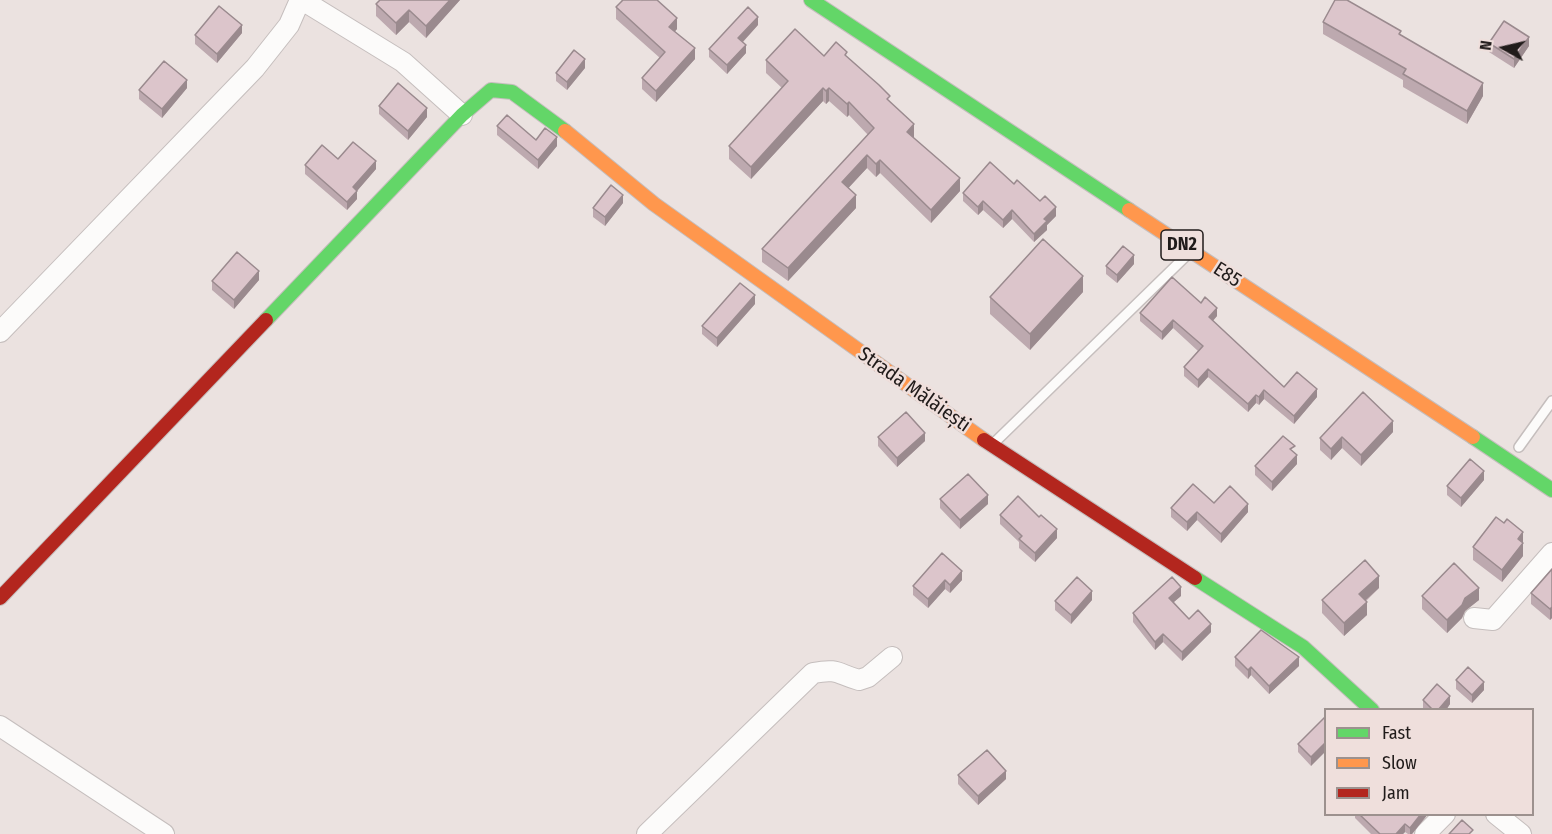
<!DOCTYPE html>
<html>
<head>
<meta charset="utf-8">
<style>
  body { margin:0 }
  #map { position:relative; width:1552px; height:834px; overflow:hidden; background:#ebe2e0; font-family:"Fira Sans Condensed",sans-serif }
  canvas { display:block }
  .legend { position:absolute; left:1324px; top:708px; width:210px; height:108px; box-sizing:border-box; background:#efdfdc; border:2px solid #9c918e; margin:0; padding:8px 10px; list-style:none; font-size:18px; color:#201b1a }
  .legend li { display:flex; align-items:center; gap:12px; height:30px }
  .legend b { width:30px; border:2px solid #9c918e }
  .north { position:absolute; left:1474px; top:18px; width:60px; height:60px; -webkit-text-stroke:4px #efdfdc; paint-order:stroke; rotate:278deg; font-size:16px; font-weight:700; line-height:24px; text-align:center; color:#201b1a }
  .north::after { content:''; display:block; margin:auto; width:21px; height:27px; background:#201b1a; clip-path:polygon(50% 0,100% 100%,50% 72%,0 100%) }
</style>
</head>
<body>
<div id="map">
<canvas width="1552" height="834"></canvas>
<ul class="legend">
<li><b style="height:8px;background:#63d668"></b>Fast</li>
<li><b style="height:8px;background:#ff974d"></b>Slow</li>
<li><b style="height:8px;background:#b3261e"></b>Jam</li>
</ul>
<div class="north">N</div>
</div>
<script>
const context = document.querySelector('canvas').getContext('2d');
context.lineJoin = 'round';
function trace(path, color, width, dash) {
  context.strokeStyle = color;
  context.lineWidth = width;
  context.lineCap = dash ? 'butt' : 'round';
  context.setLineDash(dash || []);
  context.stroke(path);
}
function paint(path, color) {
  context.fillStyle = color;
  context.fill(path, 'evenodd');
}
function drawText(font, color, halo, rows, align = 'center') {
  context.font = font + ' "Fira Sans Condensed",sans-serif';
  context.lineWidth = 5;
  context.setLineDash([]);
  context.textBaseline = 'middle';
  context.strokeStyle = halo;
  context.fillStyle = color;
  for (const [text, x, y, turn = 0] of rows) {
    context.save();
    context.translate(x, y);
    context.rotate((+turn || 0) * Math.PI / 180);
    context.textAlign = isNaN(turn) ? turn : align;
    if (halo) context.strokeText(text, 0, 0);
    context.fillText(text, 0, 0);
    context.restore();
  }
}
const lane = new Path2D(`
  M993,444L1187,255
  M1519,447L1552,401`);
const street = new Path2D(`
  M302,0L403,62L462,115
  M0,332L255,68L289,25L300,0
  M1474,618L1493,620L1552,553
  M0,726L164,834
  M1496,814L1521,834
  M647,834L813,673C839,668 837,674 859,680L868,677L892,657
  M1425,834L1445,814`);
const fast = new Path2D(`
  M811,0L1129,210
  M266,320L462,115L491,90L512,92L565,131
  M1473,437L1552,490
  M1195,578L1303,647L1372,710`);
const slow = new Path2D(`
  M565,131L654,204L984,440
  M1129,210L1473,437`);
const jam = new Path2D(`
  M984,440L1195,578
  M0,598L266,320`);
trace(lane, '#c5bebd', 12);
trace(street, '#c5bebd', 22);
trace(fast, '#c5bebd', 16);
trace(slow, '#c5bebd', 16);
trace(jam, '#c5bebd', 16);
trace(lane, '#fcfbfa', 9);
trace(street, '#fcfbfa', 20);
trace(fast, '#63d668', 14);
trace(slow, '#ff974d', 14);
trace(jam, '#b3261e', 14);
paint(new Path2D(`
  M460,0L426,38L409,22L396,35L376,16V4Z
  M621,0H657L677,29L675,31L695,59L656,102L642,89V78L660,58L616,19V7L622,1Z
  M1323,22L1401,35L1483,96L1467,124L1403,87V80L1323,34Z
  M758,25L743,42L746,53L727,74L709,57V49Z
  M242,33L217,63L195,44V35Z
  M1489,43L1529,46L1514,68L1489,52Z
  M824,56L847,58L890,102L914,137L913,138L960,191L931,223L880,173L876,177L867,168L848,188L856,208L788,281L762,262V249L868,135L849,115L847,117L829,101L826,104L823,101L751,179L729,159V146L782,88L766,73V60Z
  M585,68L567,90L556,81V73Z
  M187,88L162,118L139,99V90Z
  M379,106L427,117L408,140L379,114Z
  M497,126L536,140L557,146L538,169L497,135Z
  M338,159L376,169L357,191V199L347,210L305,174V165Z
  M1014,184L1056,216L1047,225V230L1034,242L1012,219L1003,228L983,210L978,215L963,201V193Z
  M623,203L605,226L593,217V208Z
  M1134,264L1117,283L1106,274V266Z
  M259,280L234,309L212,290V281Z
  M1083,292L1030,350L990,314V297Z
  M1201,303L1217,316L1213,321L1284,387L1317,397L1294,424L1264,399L1259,405L1256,403L1248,412L1208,377L1198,388L1184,376V367L1198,351L1173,328L1162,340L1140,321V313Z
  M755,304L717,347L702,334V326Z
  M1393,432L1361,466L1342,448L1331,460L1320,450V438Z
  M878,437L925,441L897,467L878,446Z
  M1295,453L1297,464L1272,491L1255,475V466Z
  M1484,480L1461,507L1447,495V486Z
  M940,499L988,504L960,529L940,508Z
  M1171,508L1248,512L1221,543L1197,520L1187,531L1171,517Z
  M1000,515L1039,517L1057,538L1035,562L1019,548V542L1000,524Z
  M1523,545V556L1502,582L1473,560V547Z
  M942,553L962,580L950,593L945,589L928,608L913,595V586Z
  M1552,569V618L1550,620L1531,604V593Z
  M1379,588L1366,601L1367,615L1344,636L1322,613V600Z
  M1181,596L1174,602L1189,619L1211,632L1182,661L1163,642L1155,650L1133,622V613Z
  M1422,596L1479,600L1465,611L1462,618L1447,633L1422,609Z
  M1092,600L1071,624L1055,610V601Z
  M1235,657L1299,666L1269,694L1251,675L1248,679L1235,666Z
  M1456,680L1484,690L1472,703L1456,689Z
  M1423,700L1450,704L1446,710H1424L1423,709Z
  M1326,716L1311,766L1298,752V744Z
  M958,775L1006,779L978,805L958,784Z
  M1355,814H1428L1412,834H1408L1405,832L1403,834H1371L1355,818Z`), '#bda9af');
paint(new Path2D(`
  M450,0H460L426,38V26Z
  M409,10V22L396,35V23Z
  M758,17V25L738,47V38Z
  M677,18V29L669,38V27Z
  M242,25V33L217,63V54Z
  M1529,37V46L1514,68V59Z
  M746,45V53L727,74V65Z
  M695,48V59L656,102V91Z
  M585,59V68L567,90V82Z
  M187,80V88L162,118V109Z
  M1483,83V96L1467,124V111Z
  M823,88V101L751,179V167Z
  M829,88V101L826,104V91Z
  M849,102V115L847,117V104Z
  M427,108V117L408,140V131Z
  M914,124V137L907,145V132Z
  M557,137V146L538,169V160Z
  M867,155V168L842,195V182Z
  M880,160V173L876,177V164Z
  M376,161V169L357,191V199L347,210V202L353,187Z
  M960,178V191L931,223V210Z
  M623,195V203L605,226V217Z
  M856,195V208L788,281V268Z
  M983,201V210L978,215V207Z
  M1056,207V216L1047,225V230L1034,242V234L1044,219Z
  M1012,210V219L1003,228V220Z
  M1134,255V264L1117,283V275Z
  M259,271V280L234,309V300Z
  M1083,276V292L1030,350V334Z
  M755,295V304L717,347V338Z
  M1217,308V316L1209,325V317Z
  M1173,320V328L1162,340V332Z
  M1208,369V377L1198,388V380Z
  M1317,389V397L1294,424V416Z
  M1264,390V399L1259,405V397Z
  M1256,395V403L1248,412V404Z
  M1393,421V432L1361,466V455Z
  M925,433V441L897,467V458Z
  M1342,437V448L1331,460V449Z
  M1297,455V464L1272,491V482Z
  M1484,471V480L1461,507V498Z
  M988,495V504L960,529V520Z
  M1248,504V512L1221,543V534Z
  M1197,512V520L1187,531V522Z
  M1057,529V538L1035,562V553Z
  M1523,532V556L1502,582V570L1518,539Z
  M962,571V580L950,593V585Z
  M1379,576V588L1359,606V594Z
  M945,580V589L928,608V599Z
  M1181,587V596L1169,606V598Z
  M1479,588V600L1465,611L1462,618L1447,633V620L1465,598Z
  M1092,591V600L1071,624V615Z
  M1367,602V615L1344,636V623Z
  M1552,607V618L1550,620V609Z
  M1211,624V632L1182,661V652Z
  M1163,634V642L1155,650V642Z
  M1299,657V666L1269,694V686Z
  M1251,667V675L1248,679V670Z
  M1484,682V690L1472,703V695Z
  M1450,696V704L1446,710H1438Z
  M1326,742V751L1311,766V757Z
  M1006,771V779L978,805V796Z
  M1421,814H1428L1412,834H1410V828Z
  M1405,824V832L1403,834H1396Z`), '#9a8a8e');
const building = new Path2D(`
  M380,0H450L426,26L409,10L396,23L376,4Z
  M623,0H657L677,18L669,27L695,48L656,91L642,78L665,52L616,7Z
  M1335,0H1347L1401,31L1399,34L1483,83L1467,111L1403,74L1406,69L1323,22Z
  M219,6L242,25L217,54L195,35Z
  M748,7L758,17L738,38L746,45L727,65L709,49Z
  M1504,21L1529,37L1514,59L1489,43Z
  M795,29L824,56L836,42L847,52L845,55L879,85L890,96L887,99L914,124L907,132L960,178L931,210L880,160L876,164L867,155L842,182L856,195L788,268L762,249L874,128L849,102L847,104L829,88L826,91L823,88L751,167L729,146L788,81L766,60Z
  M574,50L585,59L567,82L556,73Z
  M164,61L187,80L162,109L139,90Z
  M398,83L427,108L408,131L379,106Z
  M507,115L536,140L545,128L557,137L538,160L497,126Z
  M353,142L376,161L353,187L357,191L347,202L305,165L322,145L338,159Z
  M990,162L1014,184L1017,180L1040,201L1045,196L1056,207L1044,219L1047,221L1034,234L1012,210L1003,220L983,201L978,207L963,193Z
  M611,185L623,195L605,217L593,208Z
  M1043,239L1083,276L1030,334L990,297Z
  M1123,246L1134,255L1117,275L1106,266Z
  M237,252L259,271L234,300L212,281Z
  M1172,277L1201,303L1205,297L1217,308L1209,317L1284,387L1297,372L1317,389L1294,416L1264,390L1259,397L1256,395L1248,404L1208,369L1198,380L1184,367L1203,346L1173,320L1162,332L1140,313Z
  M740,283L755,295L717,338L702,326Z
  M1363,392L1393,421L1361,455L1342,437L1331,449L1320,438Z
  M906,412L925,433L897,458L878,437Z
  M1283,436L1295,446L1290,449L1297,455L1272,482L1255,466Z
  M1470,459L1484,471L1461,498L1447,486Z
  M968,474L988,495L960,520L940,499Z
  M1193,484L1214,503L1230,486L1248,504L1221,534L1197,512L1187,522L1171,508Z
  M1018,496L1039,517L1041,515L1057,529L1035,553L1019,539L1022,536L1000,515Z
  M1496,517L1504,523L1507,519L1523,532L1518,539L1523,543L1502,570L1473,547Z
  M942,553L962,571L950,585L945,580L928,599L913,586Z
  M1365,560L1379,576L1359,594L1367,602L1344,623L1322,600Z
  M1454,563L1479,588L1465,598L1462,605L1447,620L1422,596Z
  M1552,569V607L1550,609L1531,593Z
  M1077,577L1092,591L1071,615L1055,601Z
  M1172,577L1181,587L1169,598L1189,619L1198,610L1211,624L1182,652L1163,634L1155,642L1133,613Z
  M1261,630L1299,657L1269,686L1251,667L1248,670L1235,657Z
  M1468,667L1484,682L1472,695L1456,680Z
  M1437,684L1450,696L1438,710H1433L1423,700Z
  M1326,716V742L1311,757L1298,744Z
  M987,750L1006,771L978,796L958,775Z
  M1359,814H1421L1410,828L1405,824L1396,834H1380Z
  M1462,820L1473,830L1469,834H1449Z`);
paint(building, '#dcc5cb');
trace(building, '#9a8a8e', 1.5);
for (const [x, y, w] of [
  [1182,245,42]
]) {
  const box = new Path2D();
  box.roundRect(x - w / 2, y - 15, w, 30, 4.5);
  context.fillStyle = '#efdfdc';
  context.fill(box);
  trace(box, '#201b1a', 1.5);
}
drawText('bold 18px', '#201b1a', null, [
  ["DN2",1182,245]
]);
drawText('20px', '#201b1a', '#efdfdc', [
  ["E85",1227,275,33],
  ["Strada Mălăiești",914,390,35]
]);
</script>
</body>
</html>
